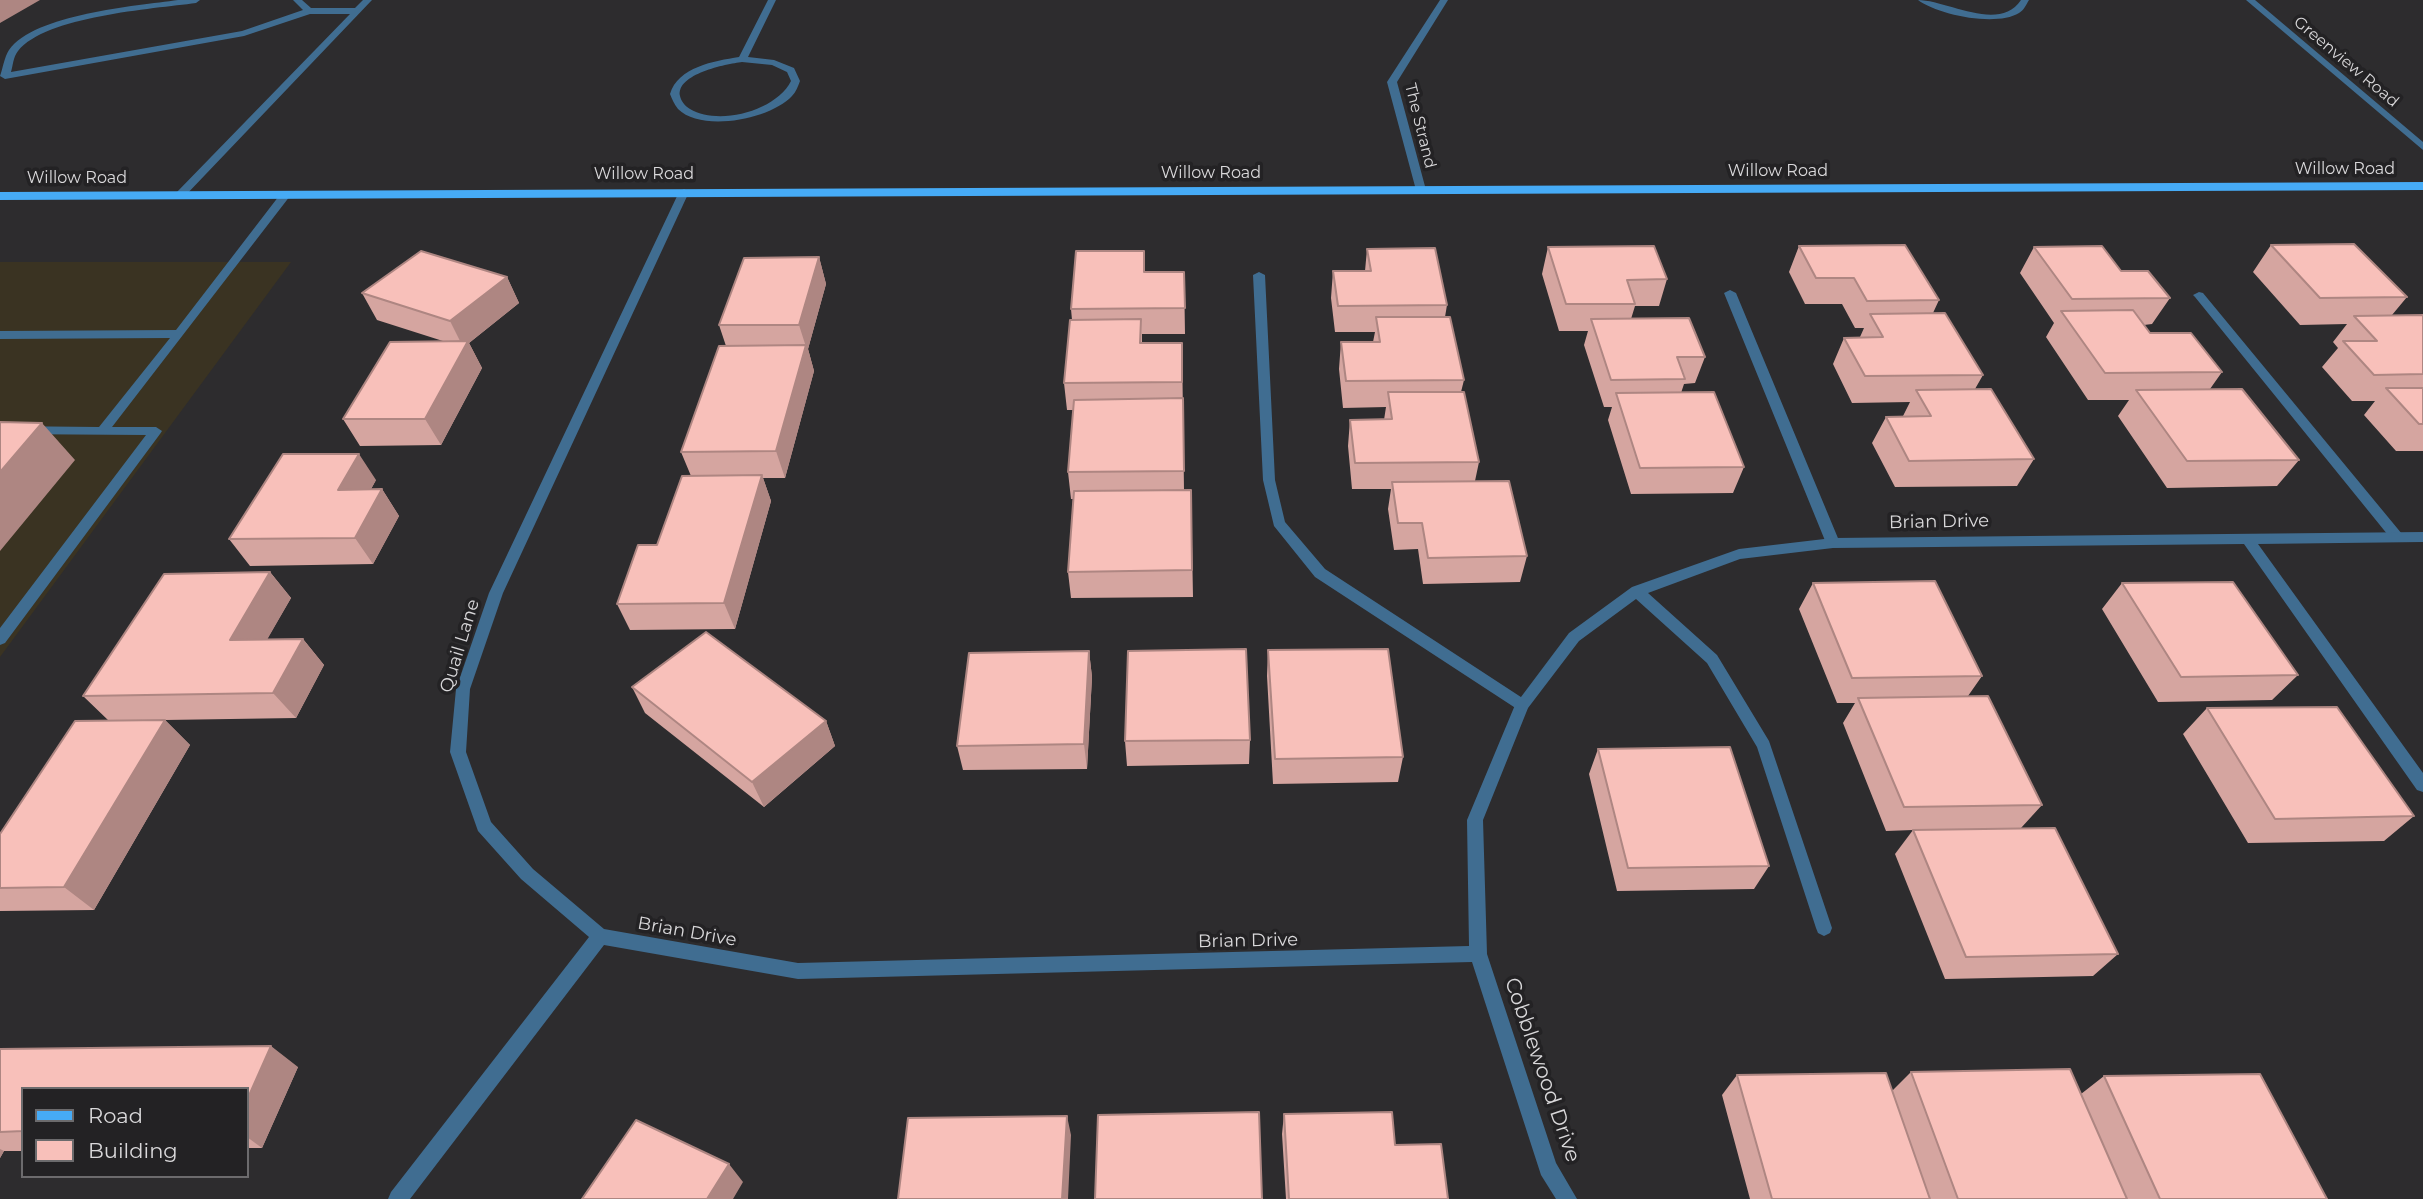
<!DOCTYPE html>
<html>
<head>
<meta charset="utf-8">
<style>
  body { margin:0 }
  #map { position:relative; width:2423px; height:1199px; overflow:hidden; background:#2d2c2e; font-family:Montserrat,sans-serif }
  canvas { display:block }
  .legend { position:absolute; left:21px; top:1087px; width:228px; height:91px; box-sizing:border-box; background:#232224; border:2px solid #6c6b6d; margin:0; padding:9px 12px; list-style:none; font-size:21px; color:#d9d8da }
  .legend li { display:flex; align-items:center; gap:14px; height:35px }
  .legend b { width:35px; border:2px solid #6c6b6d }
</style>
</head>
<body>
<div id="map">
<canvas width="2423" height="1199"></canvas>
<ul class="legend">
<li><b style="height:9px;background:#46abf6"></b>Road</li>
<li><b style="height:19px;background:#f8c0ba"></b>Building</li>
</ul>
</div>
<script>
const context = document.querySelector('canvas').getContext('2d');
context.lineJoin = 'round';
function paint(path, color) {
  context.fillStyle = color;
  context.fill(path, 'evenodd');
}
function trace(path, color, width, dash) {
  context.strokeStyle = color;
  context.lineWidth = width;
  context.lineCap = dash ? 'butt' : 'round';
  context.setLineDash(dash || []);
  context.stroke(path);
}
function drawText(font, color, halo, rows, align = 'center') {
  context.font = font + ' Montserrat,sans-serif';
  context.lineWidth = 7;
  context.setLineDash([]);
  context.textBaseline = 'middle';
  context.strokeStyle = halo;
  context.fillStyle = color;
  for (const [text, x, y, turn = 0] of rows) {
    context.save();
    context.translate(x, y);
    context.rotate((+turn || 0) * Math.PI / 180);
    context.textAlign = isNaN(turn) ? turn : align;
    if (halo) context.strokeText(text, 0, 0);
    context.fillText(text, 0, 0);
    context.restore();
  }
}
paint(new Path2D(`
  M0,262H291L0,657Z`), '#3a3322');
paint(new Path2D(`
  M178,0H200L196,3C152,9 46,16 18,51C13,57 13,66 11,72L242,31L303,10L293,0H302L311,8H355L363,0H372L184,197L180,198L175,195L176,193L350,14H310L244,36L5,79L0,76C3,68 4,58 9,50C35,14 135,6 178,0Z
  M286,191L290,192V196L112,427H156L162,431L160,434L5,643L0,645V628L146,435L0,434V426L99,427L170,338L0,339V331L176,330L282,192Z
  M1259,272L1265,275L1275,480L1285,522L1325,569L1527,701L1529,705L1527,709L1522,711L1517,709L1315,577L1274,526L1263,480L1253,275Z
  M1730,290L1736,293L1840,543L1838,546H1828L1826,543L1724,293Z
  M2199,292L2203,293L2402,534L2404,537L2402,540H2392L2195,297L2193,295Z`), '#406d91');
paint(new Path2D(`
  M768,0H776L748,57L774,60L794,68L800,81C798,86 796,92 792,96C771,119 702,133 678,109C674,104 672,99 670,94C678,67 714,61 739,57ZM742,62L772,65L787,72L791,81C776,111 719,126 690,109C685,106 681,101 680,96C676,74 726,64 742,62Z
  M1440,0H1448L1397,82L1426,190L1421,193L1416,190L1387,82Z
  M1918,0C1947,0 1999,33 2021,0H2029C2026,5 2024,10 2019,13C1996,27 1938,15 1918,0Z
  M2246,0H2255L2423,142V150Z
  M684,189L689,192L503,593L470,689L466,752L491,822L533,869L604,929L798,963L1469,946L1467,820L1515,705L1569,633L1632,587L1739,549L1833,538L2423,532V542L2258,544L2423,773V792L2417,790L2244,544L1833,548L1740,559L1648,593L1717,655L1769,741L1832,928L1830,933L1824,936L1818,933L1816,928L1757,747L1707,663L1636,599L1579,641L1528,708L1483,820L1487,954L1556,1163L1577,1199H1556L1541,1175L1472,962L798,979L604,945L410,1199H388L391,1192L589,937L521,879L478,831L450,752L456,689L489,593L679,192Z`), '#406d91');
paint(new Path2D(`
  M2423,182V190L0,200V192Z`), '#46abf6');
paint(new Path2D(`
  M2271,245L2407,297L2392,315H2423V451H2396L2364,415L2375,401H2352L2322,367L2338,348L2333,342L2347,324L2300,325L2253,272Z
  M1799,246L1939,300L1933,313L1983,375L1975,389L2034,459L2017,486L1895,487L1872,443L1886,417L1903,416L1910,402L1852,403L1833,364L1844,338L1860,337L1864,328H1855L1842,304H1805L1789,272Z
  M1548,247L1667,279L1659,306H1635L1631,319L1705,357L1695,383L1684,384L1681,393L1744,467L1733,493L1631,494L1608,420L1612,407H1604L1584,345L1588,331H1559L1542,274Z
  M2034,247L2121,271L2170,298L2152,324L2144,325L2150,333L2222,372L2210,389L2299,460L2277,486L2167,488L2118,416L2129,400H2088L2046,337L2054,323L2020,273Z
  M1367,249L1447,305L1445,317L1464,380L1461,392L1479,462L1475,481L1527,556L1520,582L1423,584L1418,549L1394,550L1388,509L1391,489H1352L1348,446L1350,420H1384L1386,407L1343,408L1339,369L1341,342H1373L1375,332H1335L1331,298L1333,271H1365Z
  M1144,251L1145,272H1184L1185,334H1142V343H1182L1184,490H1191L1193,597L1071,598L1068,572L1073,499H1071L1068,472L1073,410H1067L1064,383L1072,320L1071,309Z
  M819,257L826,284L808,349L814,371L785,478H763L771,501L735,629L630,630L617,604L657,545L691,476L681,452L726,346L719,325Z
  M507,277L519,303L469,343L482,368L441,445L360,446L343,419L446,342L377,320L362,293Z
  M376,480L371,489H382L399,516L373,564L250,566L229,539Z
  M270,572L291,598L267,639H303L324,665L296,718L165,720L190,745L94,910L0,911V834L109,721L83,696Z
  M1813,583L1982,676L1968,696L2042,805L2021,828L2118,954L2093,976L1945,979L1895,854L1913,830L1886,831L1843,723L1855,703H1837L1799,609Z
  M2122,583L2298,675L2272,700L2158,702L2102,609Z
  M1268,650L1403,757L1398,782L1273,784L1267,676Z
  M1089,651L1092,677L1087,769L963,770L957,746Z
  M632,687L826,721L835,746L764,807L645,713Z
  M2207,708L2414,816L2384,841L2248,843L2183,734Z
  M1250,740L1249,764L1127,766L1125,741Z
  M1598,749L1769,866L1754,889L1617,891L1589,774Z
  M0,1049L298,1067L262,1148H247V1089H23V1151H4L0,1158Z
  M1911,1072L2081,1094L2104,1076L2327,1199H1750L1722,1095L1737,1075L1892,1091Z
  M1284,1114L1395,1145L1448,1199H1286L1282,1134Z`), '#d5a5a0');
paint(new Path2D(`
  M0,0H40L0,23Z
  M819,257L826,284L808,349L814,371L785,478L776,451L806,347L799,325Z
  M507,277L519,303L469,343L482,368L441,445L425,419L463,347L450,321Z
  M42,423L75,460L0,551V472Z
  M359,454L376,480L356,516L338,490Z
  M762,475L771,501L735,629L724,603Z
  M382,489L399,516L373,564L355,538Z
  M270,572L291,598L252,666L230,640Z
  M303,639L324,665L296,718L273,693Z
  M1089,651L1092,677L1087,769L1084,744Z
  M165,720L190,745L94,910L64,887Z
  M826,721L835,746L764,807L752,782Z
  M271,1046L298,1067L262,1148L247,1137V1100Z
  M1067,1116L1071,1135L1068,1199H1062Z
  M0,1149L4,1151L0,1158Z
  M729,1164L743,1182L733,1199H707Z`), '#ae8682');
const building = new Path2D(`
  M2354,244L2407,297L2320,298L2271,245Z
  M1905,245L1939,300L1867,301L1854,278H1816L1799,246Z
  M1654,246L1667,279L1627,280L1635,304H1566L1548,247Z
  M2102,246L2121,271H2148L2170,298L2072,299L2034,247Z
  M1435,248L1447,305L1338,306L1333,271H1371L1367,249Z
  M421,251L507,277L450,321L362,293Z
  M1076,251H1144V272H1184L1185,308L1071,309Z
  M819,257L799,325H719L744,258Z
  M2133,310L2150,333H2191L2222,372L2105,373L2061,311Z
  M1945,313L1983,375L1865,376L1844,338L1883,337L1870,314Z
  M2423,315V374L2374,375L2343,341H2377L2354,316Z
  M1376,317H1450L1464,380L1346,381L1341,342H1380Z
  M1689,318L1705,357H1677L1685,379L1611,380L1591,319Z
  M1141,319L1140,343H1182V382L1064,383L1070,320Z
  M468,341L425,419H343L390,342Z
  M806,345L776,451L681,452L719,346Z
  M2386,388H2423V424H2419Z
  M1991,389L2034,459L1909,461L1886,417L1931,416L1916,390Z
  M2242,389L2299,460L2187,461L2136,390Z
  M1388,392H1464L1479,462L1355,463L1350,420L1392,419Z
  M1714,392L1744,467L1640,468L1616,393Z
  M1183,398L1184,471L1068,472L1074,400Z
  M0,422L42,423L0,472Z
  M283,454H359L338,490L382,489L355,538L229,539Z
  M762,475L724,603L617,604L638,545H657L682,476Z
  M1509,481L1527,556L1428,558L1422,523H1398L1392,482Z
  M1191,490L1192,570L1068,572L1074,491Z
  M270,572L230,640L303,639L273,693L83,696L164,574Z
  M1935,581L1982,676L1852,678L1813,583Z
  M2233,582L2298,675L2181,677L2122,583Z
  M706,632L826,721L752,782L632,687Z
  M1246,649L1250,740L1125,741L1128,651Z
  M1388,649L1403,757L1275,759L1268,650Z
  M1089,651L1084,744L957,746L969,653Z
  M1988,696L2042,805L1904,807L1858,698Z
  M2337,707L2414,816L2275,819L2207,708Z
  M165,720L64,887L0,888V834L75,721Z
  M1730,747L1769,866L1628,868L1598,749Z
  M2055,828L2118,954L1966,957L1913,830Z
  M271,1046L247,1100V1089H23V1131L0,1132V1049Z
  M2070,1069L2127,1199H1958L1911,1072Z
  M1886,1073L1930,1199H1772L1737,1075Z
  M2260,1074L2327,1199H2160L2104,1076Z
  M1259,1112L1262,1199H1095L1098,1115Z
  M1392,1112L1395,1145L1441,1144L1448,1199H1289L1284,1114Z
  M1067,1116L1062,1199H898L908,1118Z
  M636,1120L729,1164L707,1199H582Z`);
paint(building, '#f8c0ba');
trace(building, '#ae8682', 2);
drawText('16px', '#d9d8da', '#232224', [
  ["Greenview Road",2346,62,40],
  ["The Strand",1420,126,76],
  ["Willow Road",2345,169],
  ["Willow Road",1778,171],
  ["Willow Road",1211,173],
  ["Willow Road",644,174],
  ["Willow Road",77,178]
]);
drawText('18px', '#d9d8da', '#232224', [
  ["Brian Drive",1939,522,-1],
  ["Quail Lane",460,646,-73],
  ["Brian Drive",687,932,10],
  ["Brian Drive",1248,941,-1]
]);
drawText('21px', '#d9d8da', '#232224', [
  ["Cobblewood Drive",1542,1070,71]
]);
</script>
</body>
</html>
